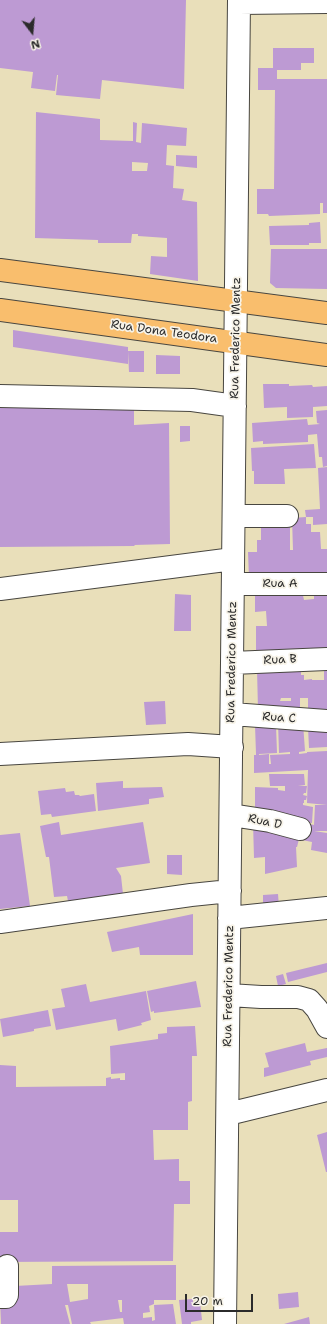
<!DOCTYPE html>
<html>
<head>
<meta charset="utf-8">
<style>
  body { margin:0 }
  #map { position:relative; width:327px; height:1324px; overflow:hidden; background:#e9dfba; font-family:"Shantell Sans",sans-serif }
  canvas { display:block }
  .north { position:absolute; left:12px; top:12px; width:40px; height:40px; -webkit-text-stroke:3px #f7f3e8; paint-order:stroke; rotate:164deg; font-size:11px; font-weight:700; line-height:16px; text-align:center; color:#2b2b2b }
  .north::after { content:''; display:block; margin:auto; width:14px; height:18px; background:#2b2b2b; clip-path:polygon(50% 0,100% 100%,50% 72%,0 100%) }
  .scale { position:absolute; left:185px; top:1294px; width:68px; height:18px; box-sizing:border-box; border:2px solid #2b2b2b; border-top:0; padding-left:5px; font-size:12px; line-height:14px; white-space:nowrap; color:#2b2b2b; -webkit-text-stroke:3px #f7f3e8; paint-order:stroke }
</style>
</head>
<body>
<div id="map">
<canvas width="327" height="1324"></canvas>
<div class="north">N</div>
<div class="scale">20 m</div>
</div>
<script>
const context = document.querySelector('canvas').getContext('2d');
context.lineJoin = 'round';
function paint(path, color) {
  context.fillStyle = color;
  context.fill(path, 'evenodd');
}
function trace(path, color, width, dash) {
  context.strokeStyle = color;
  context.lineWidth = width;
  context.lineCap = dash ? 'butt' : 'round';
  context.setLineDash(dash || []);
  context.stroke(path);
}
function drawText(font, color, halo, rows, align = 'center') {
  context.font = font + ' "Shantell Sans",sans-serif';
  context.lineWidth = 3.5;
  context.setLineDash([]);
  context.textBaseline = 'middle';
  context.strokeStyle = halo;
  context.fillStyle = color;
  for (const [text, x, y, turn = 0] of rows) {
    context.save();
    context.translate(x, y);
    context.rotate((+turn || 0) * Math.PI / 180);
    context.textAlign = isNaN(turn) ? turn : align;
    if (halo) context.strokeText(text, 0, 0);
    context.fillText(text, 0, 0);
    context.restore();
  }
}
paint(new Path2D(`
  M0,0H186L184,89L102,80L100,99L56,95L58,75H57L55,91L31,88L33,72L0,68Z
  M273,48H314V63H301V70H277V79H327V213H323V203H320V214L269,216L268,214H257V189H274L275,90H258V68H273Z
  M36,112L100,119V140L133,141V122L137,123L136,142L141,143L142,123L187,128L186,146L167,145L166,165L174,166L173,188L184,189L182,200L197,202L198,281L150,274L151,256L167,257V238L138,236V234H132L131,243H98V240L35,238ZM132,162L148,163L147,171H132Z
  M176,155L197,156V168L176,166Z
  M320,222L321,243H309V245H270L269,226L309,225V223Z
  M271,249H327V289L276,288L270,283Z
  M13,330L128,347V364L13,347Z
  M128,351H144V372H129Z
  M156,355L180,356V374H156Z
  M263,384H289V386L312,385L313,387L327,386V406L313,407V417L287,418V407L264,408Z
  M134,404V425L169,423L170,544L134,545L135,546L0,547V405Z
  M327,410V466L323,467L322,457H319L317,434L308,435V442L263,444V441L253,442L252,423L307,419L308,425L320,424L317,423L316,411Z
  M180,426H190V441L180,442Z
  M314,444L316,468L284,469L285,484H254V471H252L251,448Z
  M327,467V524L313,525V517H306V524H311V532H320L321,549H327V579L249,578L248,552H257V540H261V520H290V550H293L292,518L306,517L305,510L320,509L318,468Z
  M327,590V654L256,656V626H267L266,611L255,612V595L302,591L304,600L314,599V591Z
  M175,594L191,595V631H174Z
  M301,664V675H304V680L312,679V680H324V667H327V716L258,710L257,669ZM281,698H291V701H280ZM300,698H308V709H300Z
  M165,701L166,724L146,725L144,702Z
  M278,722L303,723L305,751L299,752V754L307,753V752L327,751V805L307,803L308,770L254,773V755H256V754L255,725H276L277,753L259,754V755L269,754V764H271L270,755L290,754V752L279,753Z
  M308,727L327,728V747L309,748Z
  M269,774H304L305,785L298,786H307L306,793H304L303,795L307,796L306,800H304V803H303V805L313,807L312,823L303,822L271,811V809H255V787L278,788V790L285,791V786H270Z
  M123,781V788L162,787L164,797L149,799V804L98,811L96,783Z
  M65,788L66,792L74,791L75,795H79L80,796L94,794L96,811L52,817L51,814L41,815L38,791Z
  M315,805H327V831H314L327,833V853L311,850L312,842L302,840L306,823L314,825Z
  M59,822L61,835L143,822L150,863L116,868L121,876L123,894L70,911L67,896L54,897L49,857H46L40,826Z
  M253,822L301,831L297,847H296L297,867L265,874V857L254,858Z
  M20,833L30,906L0,909V835Z
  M167,855H182V875L167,874Z
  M278,894L279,907L263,909V895Z
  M193,914V955H140L139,947L112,952L107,932Z
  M327,963V972L288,982L286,973Z
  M283,974L286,984L278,986L276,976Z
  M196,981L201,1007L154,1013V1011L151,1012L147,991Z
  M86,984L90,1002L146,991L151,1020L141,1023L142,1025L118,1031L116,1019L56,1030L52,1009L65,1007L61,989Z
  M48,1010L51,1026L34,1029V1031L3,1037L0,1019Z
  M195,1026L197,1056H192V1101L188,1102V1130H153L154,1160L179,1159V1181H190V1204H174L173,1261L0,1262V1232H18V1200H0V1065L16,1066V1087L106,1086V1078L111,1077V1079L120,1078V1080H125V1073L111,1074L110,1046L158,1039V1034L167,1033V1027Z
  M305,1043L307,1052L327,1048V1057L310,1061L311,1065L264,1077V1068L269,1067L265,1053Z
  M327,1132V1172H326L317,1135Z
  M176,1265V1300H154V1304L149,1306L150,1312L143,1313V1318L152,1317V1321L155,1320L154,1305L173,1304L176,1324H124L123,1318L90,1322L91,1324H72L68,1305H65L70,1324H1L0,1299L15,1286L52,1284V1266ZM67,1284H88V1299L70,1302ZM118,1300H122V1312H120Z
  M298,1292L299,1307L279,1309L278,1294Z
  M193,1299V1303L200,1302L202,1320L191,1322V1324H182L179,1300Z
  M309,1317L310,1324H284Z`), '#bd9ad3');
const minor = new Path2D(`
  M239,3L327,2
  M0,396L192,400L235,406
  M234,516H287
  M233,584H327
  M0,589L233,559
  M232,663L327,659
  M232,714L327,721
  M0,754L188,744L232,747
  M231,815L270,821L300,829
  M229,918L327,908
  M0,922L191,895L230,891
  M229,995L261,997H298L309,1000L317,1009L327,1027
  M228,1114L327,1090
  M0,1297H6L7,1295V1266
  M225,1324L239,0`);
const major = new Path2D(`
  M0,270L327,313
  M0,310L327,355`);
trace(minor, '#484640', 24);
trace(major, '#484640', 24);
trace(minor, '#fff', 22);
trace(major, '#f9be6d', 22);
drawText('12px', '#2b2b2b', '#f7f3e8', [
  ["Rua Dona Teodora",164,332,8],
  ["Rua Frederico Mentz",236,338,-89],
  ["Rua A",280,584],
  ["Rua B",280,660,-3],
  ["Rua Frederico Mentz",232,662,-89],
  ["Rua C",279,718,4],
  ["Rua D",265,822,12],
  ["Rua Frederico Mentz",229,986,-89]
]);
</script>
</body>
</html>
